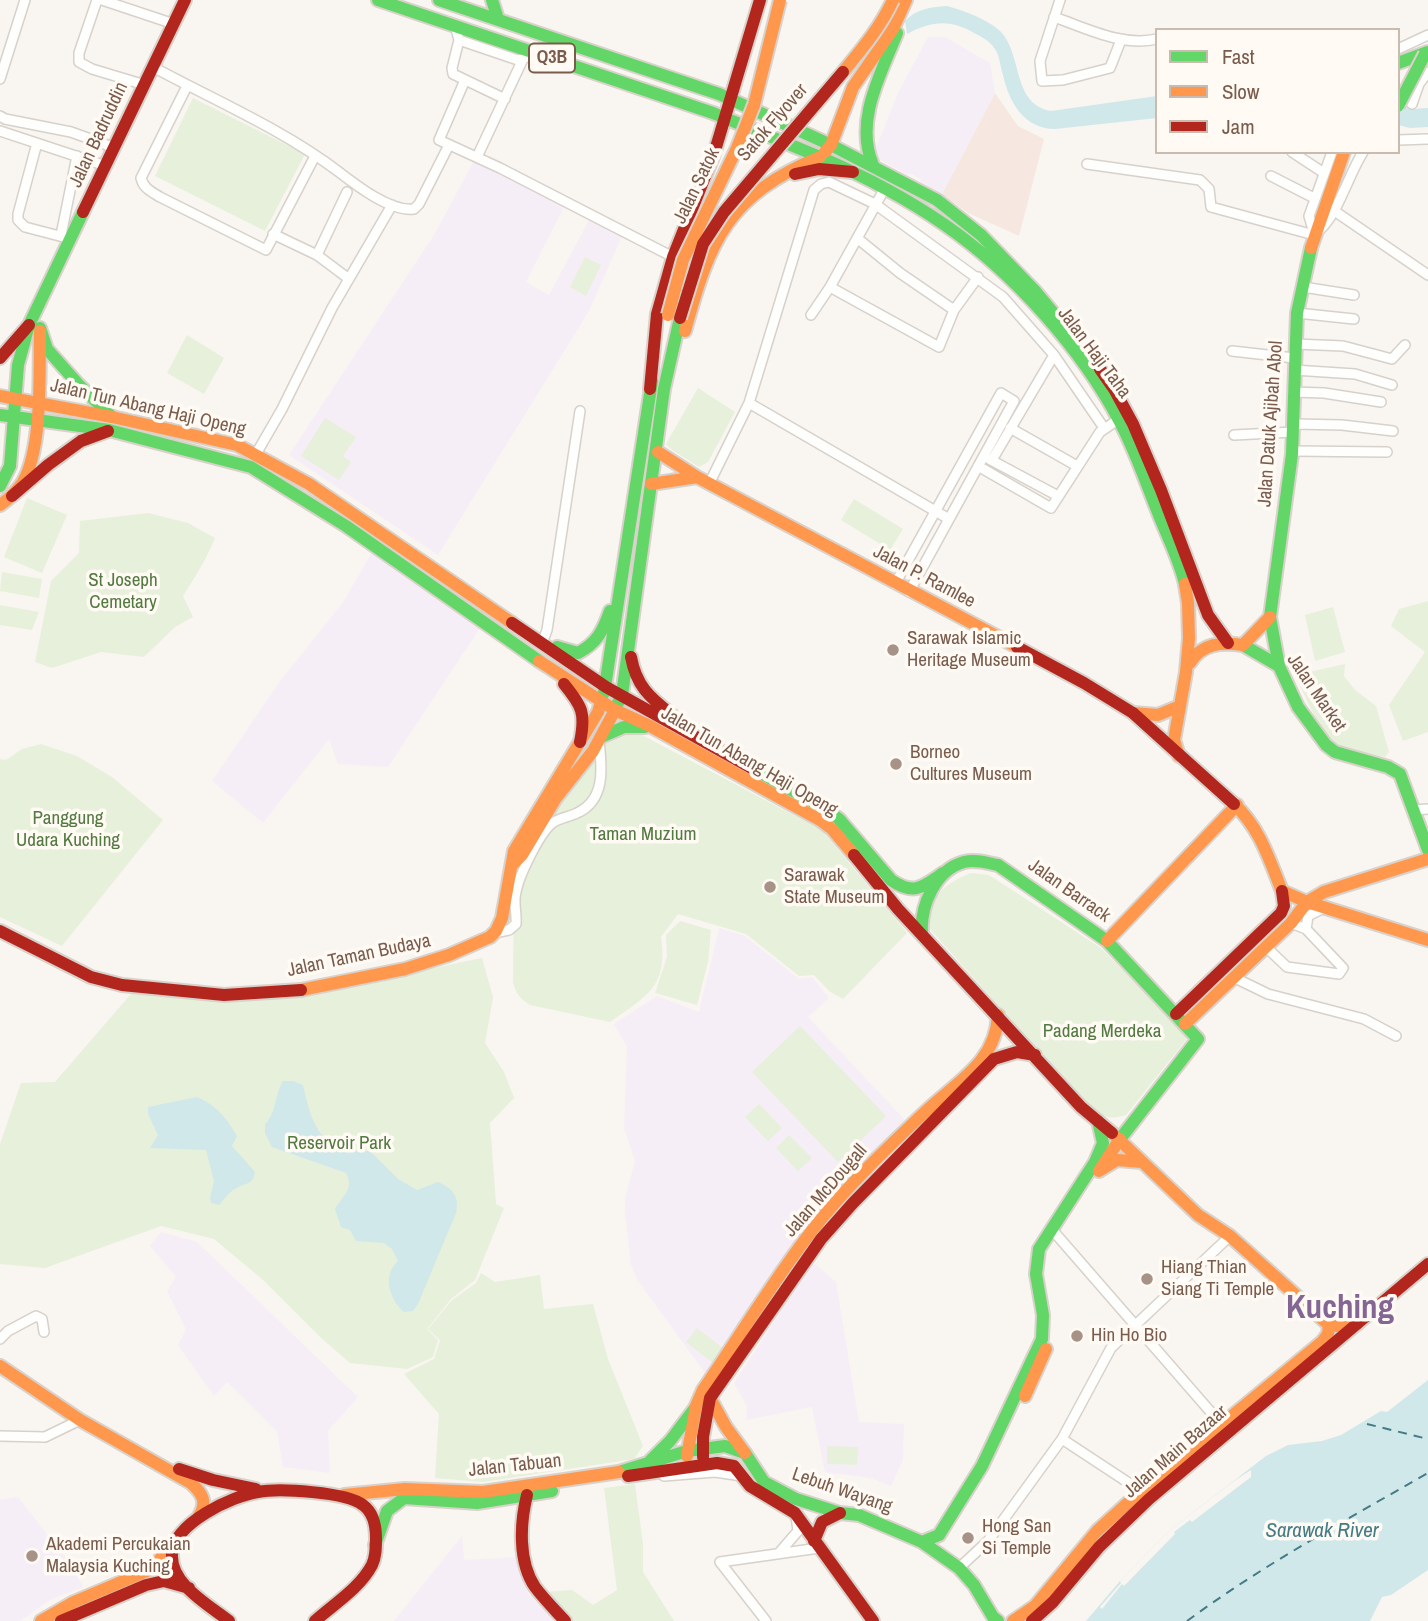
<!DOCTYPE html>
<html>
<head>
<meta charset="utf-8">
<style>
  body { margin:0 }
  #map { position:relative; width:1428px; height:1621px; overflow:hidden; background:#f9f5f0; font-family:"Archivo Narrow",sans-serif }
  canvas { display:block }
  .legend { position:absolute; left:1155px; top:28px; width:245px; height:126px; box-sizing:border-box; background:#fffaf3; border:2px solid #cabbb1; margin:0; padding:9px 12px; list-style:none; font-size:21px; color:#7a5c4d }
  .legend li { display:flex; align-items:center; gap:14px; height:35px }
  .legend b { width:35px; border:2px solid #cabbb1 }
</style>
</head>
<body>
<div id="map">
<canvas width="1428" height="1621"></canvas>
<ul class="legend">
<li><b style="height:9px;background:#63d668"></b>Fast</li>
<li><b style="height:9px;background:#ff974d"></b>Slow</li>
<li><b style="height:9px;background:#b3261e"></b>Jam</li>
</ul>
</div>
<script>
const context = document.querySelector('canvas').getContext('2d');
context.lineJoin = 'round';
function paint(path, color) {
  context.fillStyle = color;
  context.fill(path, 'evenodd');
}
function trace(path, color, width, dash) {
  context.strokeStyle = color;
  context.lineWidth = width;
  context.lineCap = dash ? 'butt' : 'round';
  context.setLineDash(dash || []);
  context.stroke(path);
}
function drawText(font, color, halo, rows, align = 'center') {
  context.font = font + ' "Archivo Narrow",sans-serif';
  context.lineWidth = 7;
  context.setLineDash([]);
  context.textBaseline = 'middle';
  context.strokeStyle = halo;
  context.fillStyle = color;
  for (const [text, x, y, turn = 0] of rows) {
    context.save();
    context.translate(x, y);
    context.rotate((+turn || 0) * Math.PI / 180);
    context.textAlign = isNaN(turn) ? turn : align;
    if (halo) context.strokeText(text, 0, 0);
    context.fillText(text, 0, 0);
    context.restore();
  }
}
paint(new Path2D(`
  M995,93L1018,126L1044,139L1019,236L968,213L942,194Z`), '#f6e8e1');
paint(new Path2D(`
  M928,37H945L990,63L995,93L942,194L920,182L921,179L910,173L908,175L873,156L898,93Z
  M474,161L564,207L526,282L549,295L589,220L622,236L589,311L438,555L289,455L434,235Z
  M373,550L482,625L388,767L338,764L329,739L263,823L212,781L278,684L344,601Z
  M719,928L745,936L799,979L812,977L829,998L808,1017L905,1120L809,1221L708,1377L638,1281L631,1265L625,1212V1198L635,1161L624,1128L627,1047L614,1024L657,996L699,1012Z
  M161,1232L197,1242L358,1397L328,1431L330,1473L283,1467L277,1432L227,1382L214,1396L178,1345L186,1329L167,1291L176,1277L150,1246Z
  M813,1262L836,1282L859,1422L904,1424L903,1460L891,1486L870,1478L825,1472L812,1407L746,1420L747,1406L734,1383Z
  M18,1497L73,1567L83,1587L50,1600L20,1621H0V1500Z
  M462,1536L464,1560L518,1557L528,1594L556,1621H394Z`), '#f6eef6');
paint(new Path2D(`
  M193,98L305,154L265,231L155,176Z
  M585,257L601,265L586,296L570,287Z
  M187,335L224,358L204,394L167,373Z
  M698,388L735,412L708,462L699,467L672,450L666,444Z
  M325,418L356,437L343,456L351,462L339,480L301,456Z
  M27,498L67,515L42,573L4,557Z
  M854,499L903,529L890,550L841,520Z
  M148,513L188,523L215,538C207,558 195,577 183,596L193,617L175,627L144,657L101,652L52,668L35,662L51,581L79,553L80,521Z
  M2,572L42,579L39,598L0,591Z
  M1428,601V732L1403,741L1389,705L1425,652L1391,626L1399,609Z
  M0,605L39,612L32,630L0,625Z
  M1333,607L1345,652L1315,661L1305,615Z
  M1345,664L1344,676L1355,690L1376,706L1389,752L1385,757C1371,754 1353,752 1340,746C1320,736 1304,694 1296,675Z
  M626,733L642,735L822,830L907,933L843,999L829,991L814,975L799,976L746,934L678,914L661,937C668,987 647,996 610,1022L530,1005C520,999 516,994 513,982L514,888L518,871L525,853L557,804L593,758L611,738Z
  M41,744L77,756L112,777L163,820L62,946L0,917V759L6,760L22,749Z
  M971,873L989,875L1101,948L1186,1034V1040L1126,1115C1110,1120 1101,1117 1088,1106L929,928C929,896 942,885 971,873Z
  M680,921L711,930L708,962L697,1005L655,993L667,957L666,935Z
  M482,958L493,997L485,1043L504,1072L514,1098L490,1123L496,1204L504,1208L475,1280L451,1299L427,1329L438,1340L433,1357L407,1369L350,1363L320,1337L262,1279L214,1239L161,1226L45,1268L0,1264V1144L21,1083L55,1082L137,987C151,991 165,996 179,997C281,1005 382,978 482,958Z
  M800,1026L886,1116L838,1162L752,1072Z
  M759,1104L782,1128L768,1141L745,1117Z
  M789,1135L812,1158L798,1171L776,1148Z
  M481,1273L495,1282L540,1275L544,1309L593,1304L608,1359L643,1446L634,1459L483,1482L435,1478L439,1414L404,1374L434,1359L440,1340L428,1329L452,1300L476,1283Z
  M697,1328L724,1349L713,1363L686,1342Z
  M827,1446L858,1447L857,1465L827,1464Z
  M635,1484L643,1544V1572L674,1621H572L545,1592L572,1590L593,1605L617,1590L604,1488Z`), '#e7f0db');
paint(new Path2D(`
  M947,6C964,11 988,19 1001,32C1023,56 1012,104 1051,111L1157,96V118L1055,129C1024,129 1009,102 1003,75C1000,66 1000,57 995,49C990,41 982,37 974,33C949,19 932,21 907,34L905,21C916,9 931,7 947,6Z
  M1398,105L1410,109L1428,108V127L1410,128L1398,125Z
  M283,1081H293L303,1085C309,1112 316,1144 348,1151C355,1152 363,1150 370,1151L398,1179L417,1190L438,1182C452,1188 460,1196 456,1213L418,1304L413,1311L404,1312C389,1299 382,1275 398,1261L392,1249L384,1243L356,1241L350,1230L341,1227L335,1209C342,1196 355,1189 346,1173L272,1147L265,1133V1124C277,1112 274,1096 283,1081Z
  M197,1097C217,1106 226,1117 237,1136L232,1146L255,1172C252,1185 249,1182 238,1187C231,1190 224,1199 219,1205L211,1203L210,1198L214,1181L206,1150L150,1148L158,1135L148,1114V1107Z
  M1428,1380V1570L1391,1595L1382,1597L1370,1621H1086L1120,1581L1170,1530L1266,1456L1288,1445L1322,1441L1341,1435L1381,1411L1387,1412Z`), '#d0e8ea');
paint(new Path2D(`
  M1251,1470V1477L1192,1522L1190,1520L1174,1532L1175,1534L1124,1586L1122,1584L1102,1609L1100,1607L1121,1583L1120,1581L1170,1530L1234,1481Z`), '#f9f5f0');
trace(new Path2D(`
  M1367,1424L1428,1439
  M1187,1621C1263,1565 1346,1520 1428,1473`), '#437c86', 2, [9, 7]);
const street = new Path2D(`
  M97,0L79,53V62L92,69L145,85
  M102,0L174,24
  M1060,0L1040,61L1042,81L1063,80L1110,68L1121,40
  M1054,17C1086,28 1122,47 1157,39
  M455,25L459,40L518,60L525,58
  M459,40L452,68L453,74L505,99
  M1398,49L1428,35
  M153,67C216,101 282,129 339,172C357,186 391,212 414,209L419,204L449,145
  M0,79L25,0
  M465,80L439,140L500,168L673,257
  M187,86L141,178C143,188 152,192 160,197L266,250L315,156
  M1400,95L1412,104L1419,84L1428,72
  M0,116L5,119L71,132L115,148
  M0,131L106,166
  M1398,140L1428,139
  M37,143L18,214V220L25,227L71,239
  M1292,152L1324,173
  M477,157L523,59
  M1087,164L1200,180L1209,189L1211,207L1314,235
  M1271,176L1314,198
  M1333,210L1428,275
  M1314,233L1309,216L1332,152
  M273,234L317,255L349,279
  M1315,234C1338,217 1347,177 1363,152
  M61,235L77,156
  M857,238L900,273L954,310
  M317,255L347,192
  M830,287L939,347L954,310L978,277
  M1303,287L1354,295
  M1297,313L1354,319
  M811,315L830,287L885,188
  M1295,344L1343,346L1392,359L1405,345
  M1232,351L1294,358
  M1294,370L1355,374L1392,385
  M1293,392L1324,393L1381,402
  M749,403L949,519
  M1294,424L1342,425L1393,431
  M1010,428L1077,466
  M1234,435L1293,432
  M1292,451L1387,452
  M256,454L282,409L332,308L392,205
  M989,459L1058,496
  M992,460L1054,355
  M978,466L1051,508L1100,432L1119,419
  M709,484L749,403L814,190L821,184L829,182L875,204L1003,297L1054,355L1104,428
  M895,584L1001,393L1014,401L909,592
  M543,641L547,630L580,411
  M1413,810L1428,809
  M1306,929L1308,916L1324,908
  M494,933L509,930L516,924C517,913 513,903 516,892C519,875 539,835 551,824C558,818 569,817 577,813C606,800 602,767 599,741
  M1266,947L1287,967L1339,974L1343,968L1306,929L1291,923
  M1233,977L1268,994L1364,1019L1396,1036
  M1055,1233L1222,1425
  M0,1339L8,1331L36,1316L42,1319L44,1332
  M0,1436L45,1437L80,1420
  M1062,1439L1141,1491
  M664,1476L715,1472L742,1476
  M779,1553L798,1531L796,1516
  M959,1568L988,1541L1062,1439L1111,1348L1230,1236
  M766,1621L720,1562L819,1548`);
const fast = new Path2D(`
  M378,0L713,113L820,157
  M439,0L719,94L831,145
  M492,0L498,19
  M1398,63L1428,52
  M831,145L937,200L981,235L1036,292L1100,369
  M820,157C864,176 906,198 945,225C1013,272 1082,349 1120,422C1135,450 1145,480 1157,510C1166,534 1179,558 1185,584
  M873,165C854,121 881,74 897,33
  M40,328L47,349L78,384L112,417
  M0,415L109,430L251,467L346,526L539,661
  M0,486L10,466L18,365L29,325L83,212
  M1243,645L1279,666L1298,707L1326,745L1335,752L1388,767L1400,774L1428,850
  M557,647L578,653C597,643 603,631 610,611
  M1279,666L1270,617L1292,454L1297,313L1311,248
  M604,693L652,381
  M618,703L622,695L664,389L680,318
  M601,737L624,727H645
  M757,771L824,808L839,819L891,880C914,896 923,887 943,873
  M922,934C920,906 935,870 964,862C976,859 987,863 998,865L1107,941L1198,1039L1120,1139
  M650,1461L670,1441L695,1408
  M619,1472L687,1451L725,1446L745,1453L764,1482L796,1499L840,1513L859,1515L922,1542L959,1568L974,1585L993,1617L998,1621
  M922,1542L939,1535L982,1466L1042,1339L1043,1315L1036,1274L1039,1249L1095,1162L1103,1143L1098,1121
  M375,1545L387,1511L404,1498L477,1503L552,1491`);
const slow = new Path2D(`
  M825,152L831,145L853,87L893,29L906,0
  M1311,248L1344,152
  M685,331C710,239 728,195 820,157
  M0,396L112,417L237,445L309,484L512,623
  M658,452L697,477L1017,647
  M651,484L697,477
  M0,505C9,499 17,491 23,482C43,446 39,372 40,331
  M539,661L615,710L650,726L820,820L832,829L854,855
  M1190,663C1202,643 1221,642 1243,645L1270,617
  M1133,713L1158,715L1180,706
  M1179,756L1174,740L1186,672L1189,638L1188,603L1185,584
  M1234,804C1260,828 1269,859 1282,891L1307,902L1428,940
  M512,865L522,855L556,798L593,751L615,710
  M1107,941L1237,805
  M301,990L405,969L449,955L490,937L496,931L502,918L514,851L598,712L601,702
  M1185,1024L1291,923L1307,902L1324,892L1428,859
  M1112,1133L1198,1215L1230,1236L1329,1325L1347,1327L1357,1324
  M1099,1171L1120,1139
  M1099,1171L1117,1160L1142,1162
  M0,1366L80,1420L191,1483C202,1493 208,1502 199,1516
  M1025,1396L1046,1349
  M710,1398L726,1427L745,1453
  M687,1456L696,1406L703,1390C740,1336 774,1279 814,1228C847,1186 886,1149 924,1113C956,1082 996,1063 998,1015
  M344,1495L405,1489L483,1492L619,1472
  M41,1621L74,1602L147,1571L157,1563L175,1540
  M1013,1621L1035,1606L1097,1531L1141,1491L1322,1342L1328,1334L1329,1325`);
const jam = new Path2D(`
  M795,174L819,169L853,172
  M83,212L185,0
  M0,358L29,325
  M1100,369L1114,389L1133,424L1161,490L1208,615L1228,643
  M650,389L657,314L673,257L714,154L760,0
  M12,496L48,465L81,441L108,431
  M512,623L606,687L757,771
  M1017,647L1084,683L1133,713L1234,804
  M631,657C636,685 649,697 671,714
  M564,684C582,706 586,713 580,742
  M854,855L898,909L1081,1107L1112,1133
  M0,931L91,977L122,985L224,995L301,990
  M1176,1014L1281,913L1284,906L1282,891
  M703,1457V1437L710,1398L821,1239L853,1203L994,1059L1017,1052L1035,1055
  M179,1469L213,1480L256,1489
  M628,1476L717,1463L734,1466L750,1486L795,1513L873,1621
  M527,1495C520,1523 518,1562 535,1587C544,1599 555,1610 565,1621
  M814,1541L822,1522L840,1513
  M61,1621L146,1585L164,1581L189,1588
  M229,1621C209,1605 170,1584 172,1554C174,1523 232,1496 258,1492C279,1488 347,1492 363,1505C374,1513 376,1526 376,1538C376,1547 376,1557 372,1565C360,1588 334,1604 315,1621
  M1032,1621L1053,1602L1099,1547L1149,1499L1428,1264`);
trace(street, '#d7d1cb', 12);
trace(fast, '#d9d2cb', 16);
trace(slow, '#d9d2cb', 16);
trace(jam, '#d9d2cb', 16);
trace(street, '#fefefd', 9);
trace(fast, '#63d668', 12);
trace(slow, '#ff974d', 12);
trace(jam, '#b3261e', 12);
const fastBridge = new Path2D(`
  M1398,106L1425,54`);
const slowBridge = new Path2D(`
  M843,72C862,49 880,28 893,0
  M668,315L683,260L737,148L754,105L780,0`);
const jamBridge = new Path2D(`
  M680,318L703,244L724,212L843,72`);
trace(fastBridge, '#d9d2cb', 16, []);
trace(slowBridge, '#d9d2cb', 16, []);
trace(jamBridge, '#d9d2cb', 16, []);
trace(fastBridge, '#63d668', 12);
trace(slowBridge, '#ff974d', 12);
trace(jamBridge, '#b3261e', 12);
for (const [x, y, r, color] of [
  [893,650,7,"#a69286"],
  [896,764,7,"#a69286"],
  [770,887,7,"#a69286"],
  [1147,1279,7,"#a69286"],
  [1077,1336,7,"#a69286"],
  [968,1538,7,"#a69286"],
  [32,1556,7,"#a69286"]
]) {
  const dot = new Path2D();
  dot.arc(x, y, r, 0, 2 * Math.PI);
  context.fillStyle = color;
  context.fill(dot);
  trace(dot, '#fffaf3', 2.5);
}
for (const [x, y, w] of [
  [552,58,46]
]) {
  const box = new Path2D();
  box.roundRect(x - w / 2, y - 14.5, w, 29, 5);
  context.fillStyle = '#fffaf3';
  context.fill(box);
  trace(box, '#7a5c4d', 2);
}
drawText('bold 18px', '#7a5c4d', null, [
  ["Q3B",552,58]
]);
drawText('19px', '#7a5c4d', '#fffaf3', [
  ["Satok Flyover",773,123,-49],
  ["Jalan Badruddin",99,135,-65],
  ["Jalan Satok",697,186,-64],
  ["Jalan Haji Taha",1094,353,53],
  ["Jalan Tun Abang Haji Openg",148,408,13],
  ["Jalan Datuk Ajibah Abol",1271,424,-86],
  ["Jalan P. Ramlee",924,577,28],
  ["Jalan Market",1316,693,56],
  ["Jalan Tun Abang Haji Openg",749,762,30],
  ["Jalan Barrack",1069,891,35],
  ["Jalan Taman Budaya",359,956,-12],
  ["Jalan McDougall",826,1191,-49],
  ["Jalan Main Bazaar",1176,1452,-41],
  ["Jalan Tabuan",515,1466,-6],
  ["Lebuh Wayang",842,1491,19]
]);
drawText('19px', '#537a41', '#fffaf3', [
  ["St Joseph",123,581],
  ["Cemetary",123,603],
  ["Panggung",68,819],
  ["Udara Kuching",68,841],
  ["Taman Muzium",643,835],
  ["Padang Merdeka",1102,1032],
  ["Reservoir Park",339,1144]
]);
drawText('19px', '#7a5c4d', '#fffaf3', [
  ["Sarawak Islamic",907,639],
  ["Heritage Museum",907,661],
  ["Borneo",910,753],
  ["Cultures Museum",910,775],
  ["Sarawak",784,876],
  ["State Museum",784,898],
  ["Hiang Thian",1161,1268],
  ["Siang Ti Temple",1161,1290],
  ["Hin Ho Bio",1091,1336],
  ["Hong San",982,1527],
  ["Si Temple",982,1549],
  ["Akademi Percukaian",46,1545],
  ["Malaysia Kuching",46,1567]
], 'left');
drawText('italic 21px', '#437c86', '#fffaf3', [
  ["Sarawak River",1322,1531]
]);
drawText('bold 33px', '#846695', '#fffaf3', [
  ["Kuching",1340,1309]
]);
</script>
</body>
</html>
